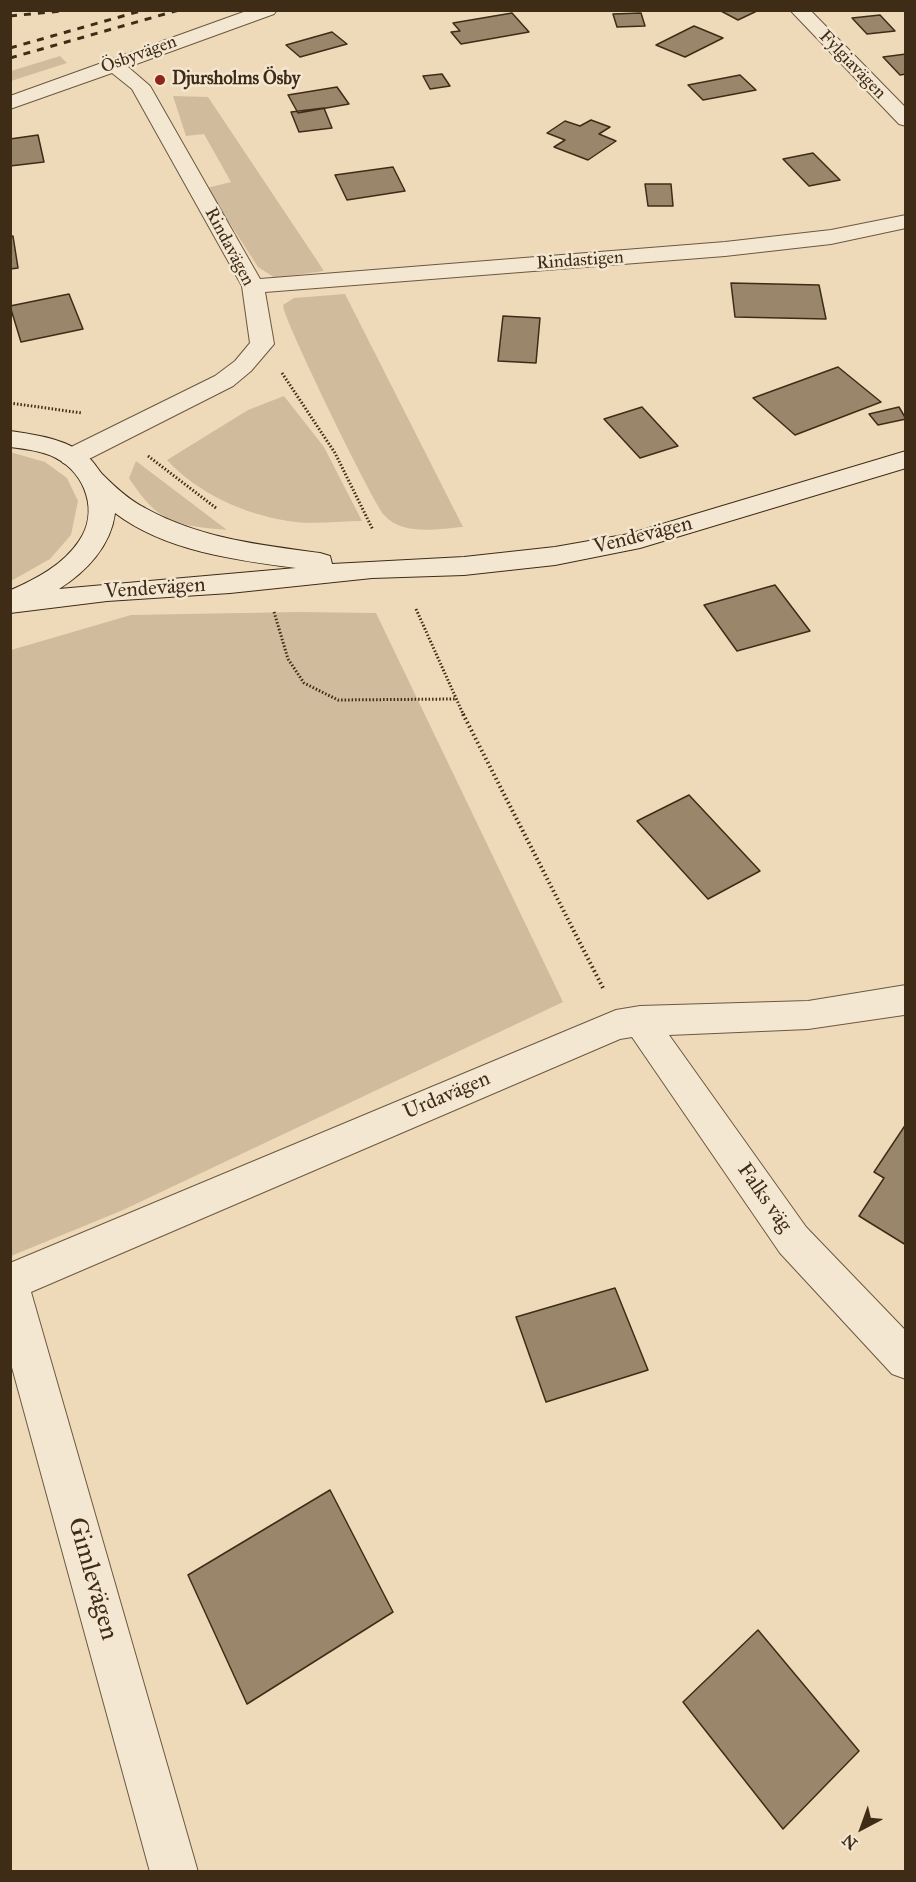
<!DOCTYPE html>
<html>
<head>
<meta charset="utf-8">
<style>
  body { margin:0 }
  #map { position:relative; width:916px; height:1882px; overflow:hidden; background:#eedab9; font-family:"IM FELL Great Primer",serif }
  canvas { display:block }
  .frame { position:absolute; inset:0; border:12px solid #3f2c17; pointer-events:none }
  .north { position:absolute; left:832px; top:1798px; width:60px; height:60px; -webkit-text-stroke:4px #f4e7d2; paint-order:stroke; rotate:221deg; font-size:16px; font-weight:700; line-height:24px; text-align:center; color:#3f2c17 }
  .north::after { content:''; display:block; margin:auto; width:21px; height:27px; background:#3f2c17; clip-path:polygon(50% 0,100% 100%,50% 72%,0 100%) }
</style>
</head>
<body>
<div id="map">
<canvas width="916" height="1882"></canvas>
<div class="frame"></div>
<div class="north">N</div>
</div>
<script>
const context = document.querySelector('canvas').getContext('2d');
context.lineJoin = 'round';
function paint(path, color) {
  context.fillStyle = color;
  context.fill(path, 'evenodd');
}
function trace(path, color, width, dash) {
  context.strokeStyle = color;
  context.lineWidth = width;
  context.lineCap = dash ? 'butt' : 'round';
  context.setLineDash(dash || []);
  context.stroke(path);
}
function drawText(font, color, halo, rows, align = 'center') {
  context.font = font + ' "IM FELL Great Primer",serif';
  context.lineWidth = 5;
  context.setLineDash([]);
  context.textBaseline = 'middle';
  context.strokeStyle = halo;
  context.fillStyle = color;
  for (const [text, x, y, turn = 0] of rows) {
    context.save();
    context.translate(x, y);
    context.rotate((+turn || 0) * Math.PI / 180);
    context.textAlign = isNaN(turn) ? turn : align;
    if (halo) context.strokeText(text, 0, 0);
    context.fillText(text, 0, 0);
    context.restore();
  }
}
paint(new Path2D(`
  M60,56L67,63L11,81V71Z
  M173,96L208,97L324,271L275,278L258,267L207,188L231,182L204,134L186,136Z
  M345,294L463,527C439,529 402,536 384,515C372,501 282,317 283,305L294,298Z
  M284,396L324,447L362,521C338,521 311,525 288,521C244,514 197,493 167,460L248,410Z
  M10,452L45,462L67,478L78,501L71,535L50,559L11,581Z
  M136,461L227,530C175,525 159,524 129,478Z
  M299,612L376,613L563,1002L123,1210L11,1256V650L131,615Z`), '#d0bc9d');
const building = new Path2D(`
  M719,10H759L738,20Z
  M512,13L529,32L461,44L451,32L460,31L453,23Z
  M641,13L645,26L617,27L613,14Z
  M880,15L895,31L867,34L852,18Z
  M694,26L723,38L685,57L656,45Z
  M332,32L347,44L300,57L286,45Z
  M906,54V74L900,75L883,57Z
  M442,74L450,86L430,89L423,76Z
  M740,75L756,90L703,100L688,85Z
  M337,87L349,104L298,113L288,95Z
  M324,108L332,128L299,132L291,112Z
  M591,120L610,127L599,134L616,141L588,160L554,147L565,140L547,133L565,121L580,126Z
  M38,135L44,162L10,166V139Z
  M813,153L840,180L809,186L783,159Z
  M393,167L405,191L347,200L335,175Z
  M645,184H671L673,206H648Z
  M13,236L18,268L10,269V237Z
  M731,283L819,285L826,319L735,317Z
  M69,294L83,329L21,342L10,306Z
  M503,316L540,318L536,363L498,361Z
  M838,367L881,402L795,435L753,398Z
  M642,407L678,446L640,458L604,419Z
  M899,407L906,419L878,425L869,414Z
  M775,585L810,631L737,651L704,605Z
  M689,795L760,871L708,899L637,821Z
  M906,1124V1245L859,1216L884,1178L874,1172Z
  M615,1288L648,1370L546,1402L516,1317Z
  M330,1490L393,1612L247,1704L188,1575Z
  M758,1630L859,1751L783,1829L683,1702Z`);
paint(building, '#9a866b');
trace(building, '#3f2c17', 1.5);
const street = new Path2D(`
  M249,10H277L274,14L128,67L150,86L260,279L725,242L831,230L906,215V228L831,244L725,256L265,292L274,344L251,371L233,386L81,463L72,465L63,463L59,457L63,451L215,376L235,361L250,343L242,286L132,89L112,73L10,109V96Z
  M790,10H810L906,108V126L899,124Z
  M906,985L904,1015L808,1029L669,1035L806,1227L906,1331V1379L892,1374L780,1253L632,1037L620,1039L31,1292L198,1872H150L10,1360V1263L616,1010L640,1006L808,1001Z`);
const secondary = new Path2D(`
  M10,431C37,435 67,439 88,457C94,462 97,468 102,474C114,486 129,500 145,508C199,538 259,545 320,553L330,556L332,564L464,557L555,547L629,534L906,451V468L640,548L555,565L464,575L372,578L230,593L107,601L10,613L11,590C36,579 63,565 79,541C99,512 86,474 56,458C42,451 26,449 10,447ZM115,513C165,551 235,560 296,568L59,589C86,572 111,546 115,513Z`);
trace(street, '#6b5840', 2);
trace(secondary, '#3f2c17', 2);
trace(new Path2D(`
  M282,373L335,453L373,530
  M10,403L82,413
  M148,456L216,508
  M416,609L464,716
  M274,612L288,659L304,683L338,700L455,699`), '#3f2c17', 3, [1.5, 2]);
trace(new Path2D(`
  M463,714L603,988`), '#3f2c17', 4, [1.5, 3]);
paint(street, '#f4e7d2');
paint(secondary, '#f4e7d2');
trace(new Path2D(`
  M10,16L71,10
  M10,48L144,10
  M10,58L179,10`), '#3f2c17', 3, [7, 7]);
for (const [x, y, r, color] of [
  [160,80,6,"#8f2418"]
]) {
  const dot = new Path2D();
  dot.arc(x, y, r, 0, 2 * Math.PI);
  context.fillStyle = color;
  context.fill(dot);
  trace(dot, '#f4e7d2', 2);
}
drawText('18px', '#3f2c17', '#f4e7d2', [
  ["Ösbyvägen",139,55,-20],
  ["Fylgiavägen",852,65,46],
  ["Rindavägen",229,247,62],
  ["Rindastigen",580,261,-4]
]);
drawText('bold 18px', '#3f2c17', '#f4e7d2', [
  ["Djursholms Ösby",172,80]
], 'left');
drawText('21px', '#3f2c17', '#f4e7d2', [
  ["Vendevägen",643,536,-14],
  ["Vendevägen",155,589,-4],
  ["Urdavägen",447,1096,-23],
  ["Falks väg",764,1198,55]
]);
drawText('26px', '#3f2c17', '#f4e7d2', [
  ["Gimlevägen",92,1579,74]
]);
</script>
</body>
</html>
